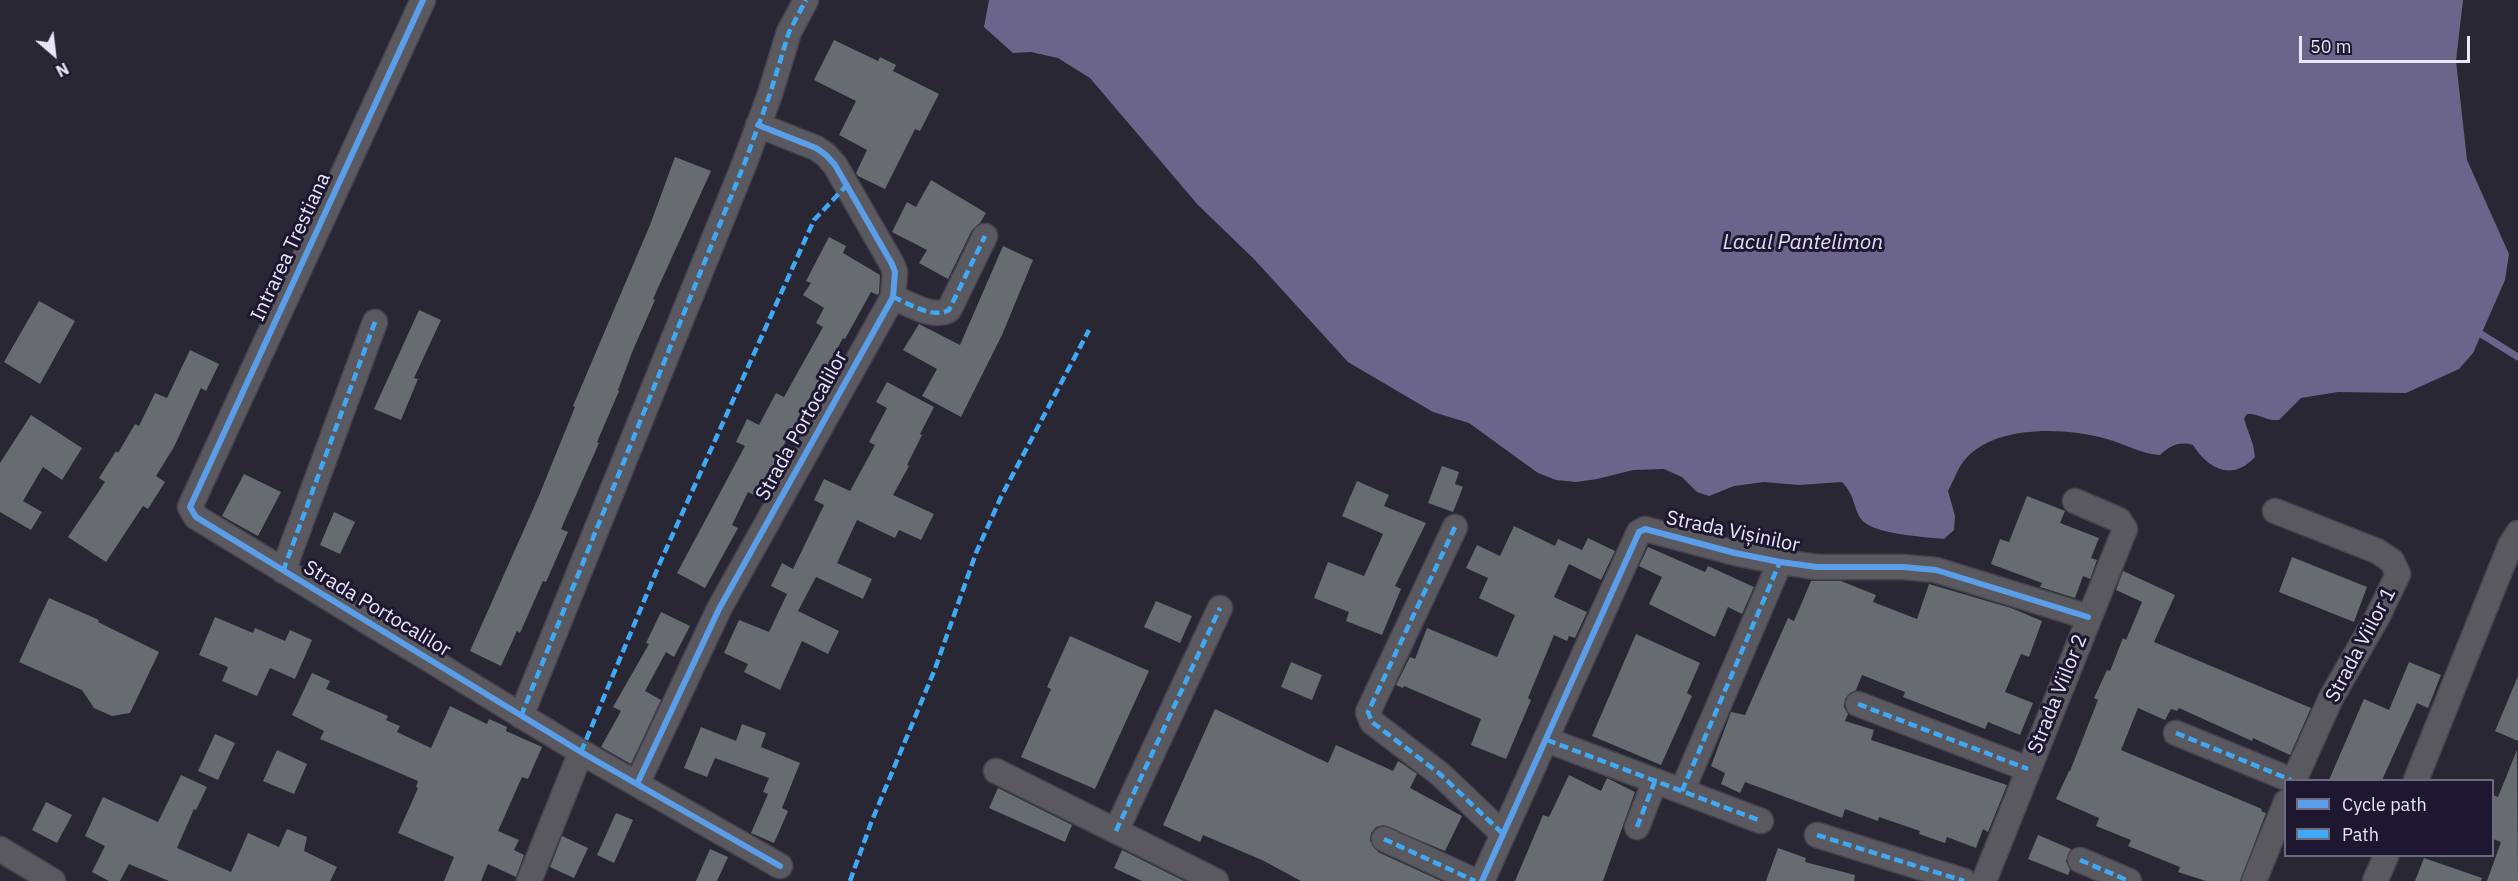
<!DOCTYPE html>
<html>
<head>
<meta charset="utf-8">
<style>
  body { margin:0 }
  #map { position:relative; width:2518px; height:881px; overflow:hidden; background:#2a2735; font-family:"IBM Plex Sans",sans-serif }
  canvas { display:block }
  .legend { position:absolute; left:2284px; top:779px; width:210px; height:78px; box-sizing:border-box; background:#1d1730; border:2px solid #6f6a80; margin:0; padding:8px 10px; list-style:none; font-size:18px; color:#e9e6f8 }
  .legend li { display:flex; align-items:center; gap:12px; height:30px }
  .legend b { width:30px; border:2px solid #6f6a80 }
  .north { position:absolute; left:24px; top:24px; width:60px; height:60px; -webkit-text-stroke:4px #1d1730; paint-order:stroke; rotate:152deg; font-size:16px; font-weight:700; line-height:24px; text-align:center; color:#e9e6f8 }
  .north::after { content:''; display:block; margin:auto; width:21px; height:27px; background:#e9e6f8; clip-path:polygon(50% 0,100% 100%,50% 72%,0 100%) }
  .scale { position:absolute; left:2299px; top:36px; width:171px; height:27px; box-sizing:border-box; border:3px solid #e9e6f8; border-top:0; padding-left:8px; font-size:18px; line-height:21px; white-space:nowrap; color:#e9e6f8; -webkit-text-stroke:4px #1d1730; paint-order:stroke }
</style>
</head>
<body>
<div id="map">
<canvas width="2518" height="881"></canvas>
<ul class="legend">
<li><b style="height:8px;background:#5a9eea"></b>Cycle path</li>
<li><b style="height:8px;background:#3fa9f5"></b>Path</li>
</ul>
<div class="north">N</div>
<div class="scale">50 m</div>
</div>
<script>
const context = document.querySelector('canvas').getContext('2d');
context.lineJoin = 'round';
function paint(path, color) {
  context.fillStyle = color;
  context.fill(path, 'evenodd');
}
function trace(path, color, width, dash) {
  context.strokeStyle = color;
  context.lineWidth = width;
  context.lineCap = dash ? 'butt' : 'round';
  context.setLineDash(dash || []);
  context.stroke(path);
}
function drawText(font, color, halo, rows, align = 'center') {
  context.font = font + ' "IBM Plex Sans",sans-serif';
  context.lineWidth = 6;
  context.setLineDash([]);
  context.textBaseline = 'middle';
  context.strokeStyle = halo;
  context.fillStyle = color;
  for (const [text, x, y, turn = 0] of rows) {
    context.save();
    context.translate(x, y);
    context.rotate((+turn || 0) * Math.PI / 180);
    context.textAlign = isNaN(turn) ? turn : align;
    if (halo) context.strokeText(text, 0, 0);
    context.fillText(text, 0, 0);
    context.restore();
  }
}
paint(new Path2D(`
  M989,0H2463L2456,61L2467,160L2509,254L2505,280L2473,353L2459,369L2406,393L2338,392L2301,398L2279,420C2265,421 2259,413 2247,414L2244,419L2253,445L2255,457C2232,482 2208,469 2193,445C2178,441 2170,446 2160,455C2141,454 2125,444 2107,439C2065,427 1992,424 1963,462C1957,470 1953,482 1948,491L1955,516L1954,530L1944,539C1926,537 1871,534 1861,519C1852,505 1856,497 1842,482L1799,485L1764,482L1734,486L1709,496L1697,492L1682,477L1664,469L1633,470L1597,479L1576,482L1556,480L1538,473L1469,423L1433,412L1348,362L1254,259L1198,205L1090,78L1058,58L1031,52L1013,53L984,27Z`), '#6c658b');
trace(new Path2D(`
  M2481,334L2518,357`), '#6c658b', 7);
paint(new Path2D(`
  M834,40L878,61L880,57L896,65L893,71L939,94L920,131L915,129L885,189L858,176L856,173L867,150L839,135L856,101L814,80Z
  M675,157L711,171L653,299L655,300L633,350L618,390L619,391L597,442L599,443L561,529L568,532L546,582L543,581L520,633L517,631L501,666L470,651L538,498L575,407L573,406L650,225Z
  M931,180L986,213L980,223L972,230L948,279L919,263L927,250L892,232L907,202L916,207Z
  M829,237L846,246L843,253L880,275L879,293L878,295L871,292L845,339L843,338L804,408L812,412L796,441L788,437L757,497L748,492L732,525L738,528L705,588L677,573L745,446L736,442L747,419L759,425L776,393L784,397L823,327L816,323L824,308L803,295L811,283L806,281Z
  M1003,246L1033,260L1002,335L961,417L922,396L937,369L903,350L919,324L960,345Z
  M39,301L75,321L40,384L4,362Z
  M419,310L441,320L414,378L418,379L401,420L374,409Z
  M190,350L219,364L206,391L201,388L174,447L156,476L165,482L148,509L143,506L106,562L68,537L105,482L99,478L116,451L118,453L135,424L139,426L155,393L167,398Z
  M887,382L934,407L920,434L922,435L907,465L909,466L893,495L934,514L921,540L899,530L895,538L857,520L837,563L872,579L863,599L816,577L798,611L839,631L828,654L802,641L780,690L744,672L748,664L724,653L739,620L769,632L787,594L771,586L782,563L793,569L824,505L814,500L824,479L850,491L875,445L869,442L887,408L876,402Z
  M31,415L82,448L62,480L43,467L23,501L42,512L31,530L0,512V463Z
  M1442,466L1459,472L1455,484L1463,487L1453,512L1428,503Z
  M244,474L281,492L258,536L222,516Z
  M1357,481L1389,495L1384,506L1426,523L1395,586L1401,589L1382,635L1346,621L1349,612L1314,598L1328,562L1364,576L1383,534L1342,516Z
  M2027,496L2065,511L2060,523L2099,538L2091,558L2097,560L2090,579L2083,576L2075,598L2040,587L2042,583L1991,564L2000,539L2009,542Z
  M334,512L355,522L340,554L320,545Z
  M1514,526L1555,546L1558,539L1582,550L1588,538L1615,551L1601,580L1569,564L1554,597L1587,612L1575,638L1569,636L1567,641L1554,635L1528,698L1531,700L1506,759L1471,745L1481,719L1404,686L1403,688L1396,685L1410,657L1415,659L1427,628L1497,657L1515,615L1479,598L1488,578L1466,568L1477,545L1500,556Z
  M1648,547L1705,572L1708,566L1754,587L1742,614L1728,607L1715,637L1649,604L1662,577L1639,566Z
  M2292,557L2367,587L2354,622L2279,592Z
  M2123,571L2175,595L2154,642L2311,708L2290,755L2253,738L2252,741L2179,708L2177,711L2171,709L2165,720L2138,708L2121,750L2262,809L2261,811L2266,813L2240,881H2206L2178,872L2180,867L2128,846L2131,840L2096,826L2099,818L2056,799L2069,771H2070L2098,700L2094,698L2107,670L2110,671L2123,638L2126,640L2142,602L2116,590Z
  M1811,581H1841L1876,595L1873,602L1917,619L1929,584L2011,608L2042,621L2029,657L2021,654L2005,692L2033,703L2020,735L1988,722L1985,729L1903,697L1905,692L1862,675L1856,690L1850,693L1845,699L1844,707L1848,714L1845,721L1874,730L1871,740L2007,785L1988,832L1983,829L1976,848L1947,837L1945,843L1919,834L1920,831L1879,817L1878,821L1845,809L1842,818L1745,782L1740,793L1721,784L1725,773L1711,766L1731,712L1745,715L1788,618L1794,621Z
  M49,598L99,620L98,622L159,652L130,713L112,716L94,708L82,690L19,662Z
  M1156,601L1192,616L1180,643L1144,627Z
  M661,612L690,626L674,657L666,652L645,691L661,700L631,764L601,747L621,711L613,707L649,644L646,643Z
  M215,617L253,633L255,628L285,641L290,630L312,640L295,679L270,668L257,696L222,681L228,667L199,655Z
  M1636,634L1700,663L1687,693L1692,696L1661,765L1592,736Z
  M1070,636L1149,671L1095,789L1021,757L1051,689L1047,687Z
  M1291,662L1322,675L1312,700L1281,687Z
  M2409,662L2441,675L2428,708L2417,703L2382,780H2329L2364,699L2389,710Z
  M312,673L330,681L326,689L388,716L386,720L400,726L397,732L431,748L450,706L487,724L489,719L507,727L506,731L542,747L528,779L522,777L498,831L519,840L514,850L524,855L516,877L488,864L481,881H444L454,857L398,833L418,788L416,787L418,781L320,739L324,731L292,715Z
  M2518,676V741L2495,731Z
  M1215,709L1328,763L1336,745L1393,771L1398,761L1403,764L1417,774L1410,788L1462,816L1445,851L1383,825L1376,827L1371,833L1370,841L1378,852L1441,881H1301L1262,860L1203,835L1200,842L1163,825Z
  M742,724L766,733L761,747L800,763L782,808L788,811L774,843L751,833L768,794L763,792L769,778L715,758L707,777L684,768L701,727L736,741Z
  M215,734L235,743L218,780L198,771Z
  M277,750L307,764L294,794L263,781Z
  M2517,750L2518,881H2487L2501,842L2493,839V795L2498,797Z
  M181,775L207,787L196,810L194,809L177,848L231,872L248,833L279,847L287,829L307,837L304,851L337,867L330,881H169L129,864L120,881H109L92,872L105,846L85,836L103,797L158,822Z
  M1569,775L1601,791L1607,778L1635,792L1603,881H1515L1543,815L1549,817Z
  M998,788L1072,825L1065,842L989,808Z
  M46,802L72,815L57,843L32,830Z
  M616,813L633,820L614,863L597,855Z
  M2038,835L2071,849L2066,861L2070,870L2068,875L2028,859Z
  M562,836L588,848L574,878L550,867Z
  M1778,848L1806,858L1805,862L1855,875L1854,881H1766Z
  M710,849L728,857L717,881H696Z
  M1122,850L1184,881H1142L1114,868Z
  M2424,858L2482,878L2481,881H2415Z`), '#666c70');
const minor = new Path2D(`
  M423,0L190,507L196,517L581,752L780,866
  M893,297C910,304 932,319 949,310L985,236
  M2275,511L2377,551L2392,561L2398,574L2378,616L2331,698L2294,780
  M1455,527L1368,712L1372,722L1440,774L1503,834
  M283,571L375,322
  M1858,704L2028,769
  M521,716L745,162L770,94L789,32L806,0
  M2176,733L2291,780
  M1547,740L1761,821
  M996,771L1216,881
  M2416,780L2510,546L2518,533
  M637,784L719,609L893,297L895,272L892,264L835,165L826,155L816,148L758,125
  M1682,791L1780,562
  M1637,827L1655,781
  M1116,831L1220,608
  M1817,835L1964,881
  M1384,839L1475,881
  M0,849L53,881
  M2080,860L2129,881
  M529,881L581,752
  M1482,881L1639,532L1645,529L1735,553L1780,562L1817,567H1903L1936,570L2088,617
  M1984,881L2125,529L2119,520L2075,501
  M2254,881L2286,802
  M2375,881L2386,856`);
trace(minor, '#46434f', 27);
trace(minor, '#5a5960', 24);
trace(new Path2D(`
  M893,297C910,304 932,319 949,310L985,236
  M1455,527L1368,712L1372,722L1440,774L1503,834
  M283,571L375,322
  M1858,704L2028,769
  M521,716L745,162L770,94L789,32L806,0
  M2176,733L2291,780
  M1547,740L1761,821
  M581,752L659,565L814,220L847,185
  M1682,791L1780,562
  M1637,827L1655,781
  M1116,831L1220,608
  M1817,835L1964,881
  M1384,839L1475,881
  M2080,860L2129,881
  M850,881L871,823L935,669L976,553L1001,497L1089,330`), '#3fa9f5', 4.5, [9, 4.5]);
trace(new Path2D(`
  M423,0L190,507L196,517L581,752L780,866
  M637,784L719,609L893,297L895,272L892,264L835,165L826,155L816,148L758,125
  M1482,881L1639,532L1645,529L1735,553L1780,562L1817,567H1903L1936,570L2088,617`), '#5a9eea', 6);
drawText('20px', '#e9e6f8', '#1d1730', [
  ["Intrarea Trestiana",291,247,-65],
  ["Strada Portocalilor",802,426,-61],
  ["Strada Vișinilor",1733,532,12],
  ["Strada Portocalilor",377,609,31],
  ["Strada Viilor 1",2361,645,-62],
  ["Strada Viilor 2",2058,694,-68]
]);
drawText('italic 21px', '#e0dbf7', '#1d1730', [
  ["Lacul Pantelimon",1803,243]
]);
</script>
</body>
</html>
